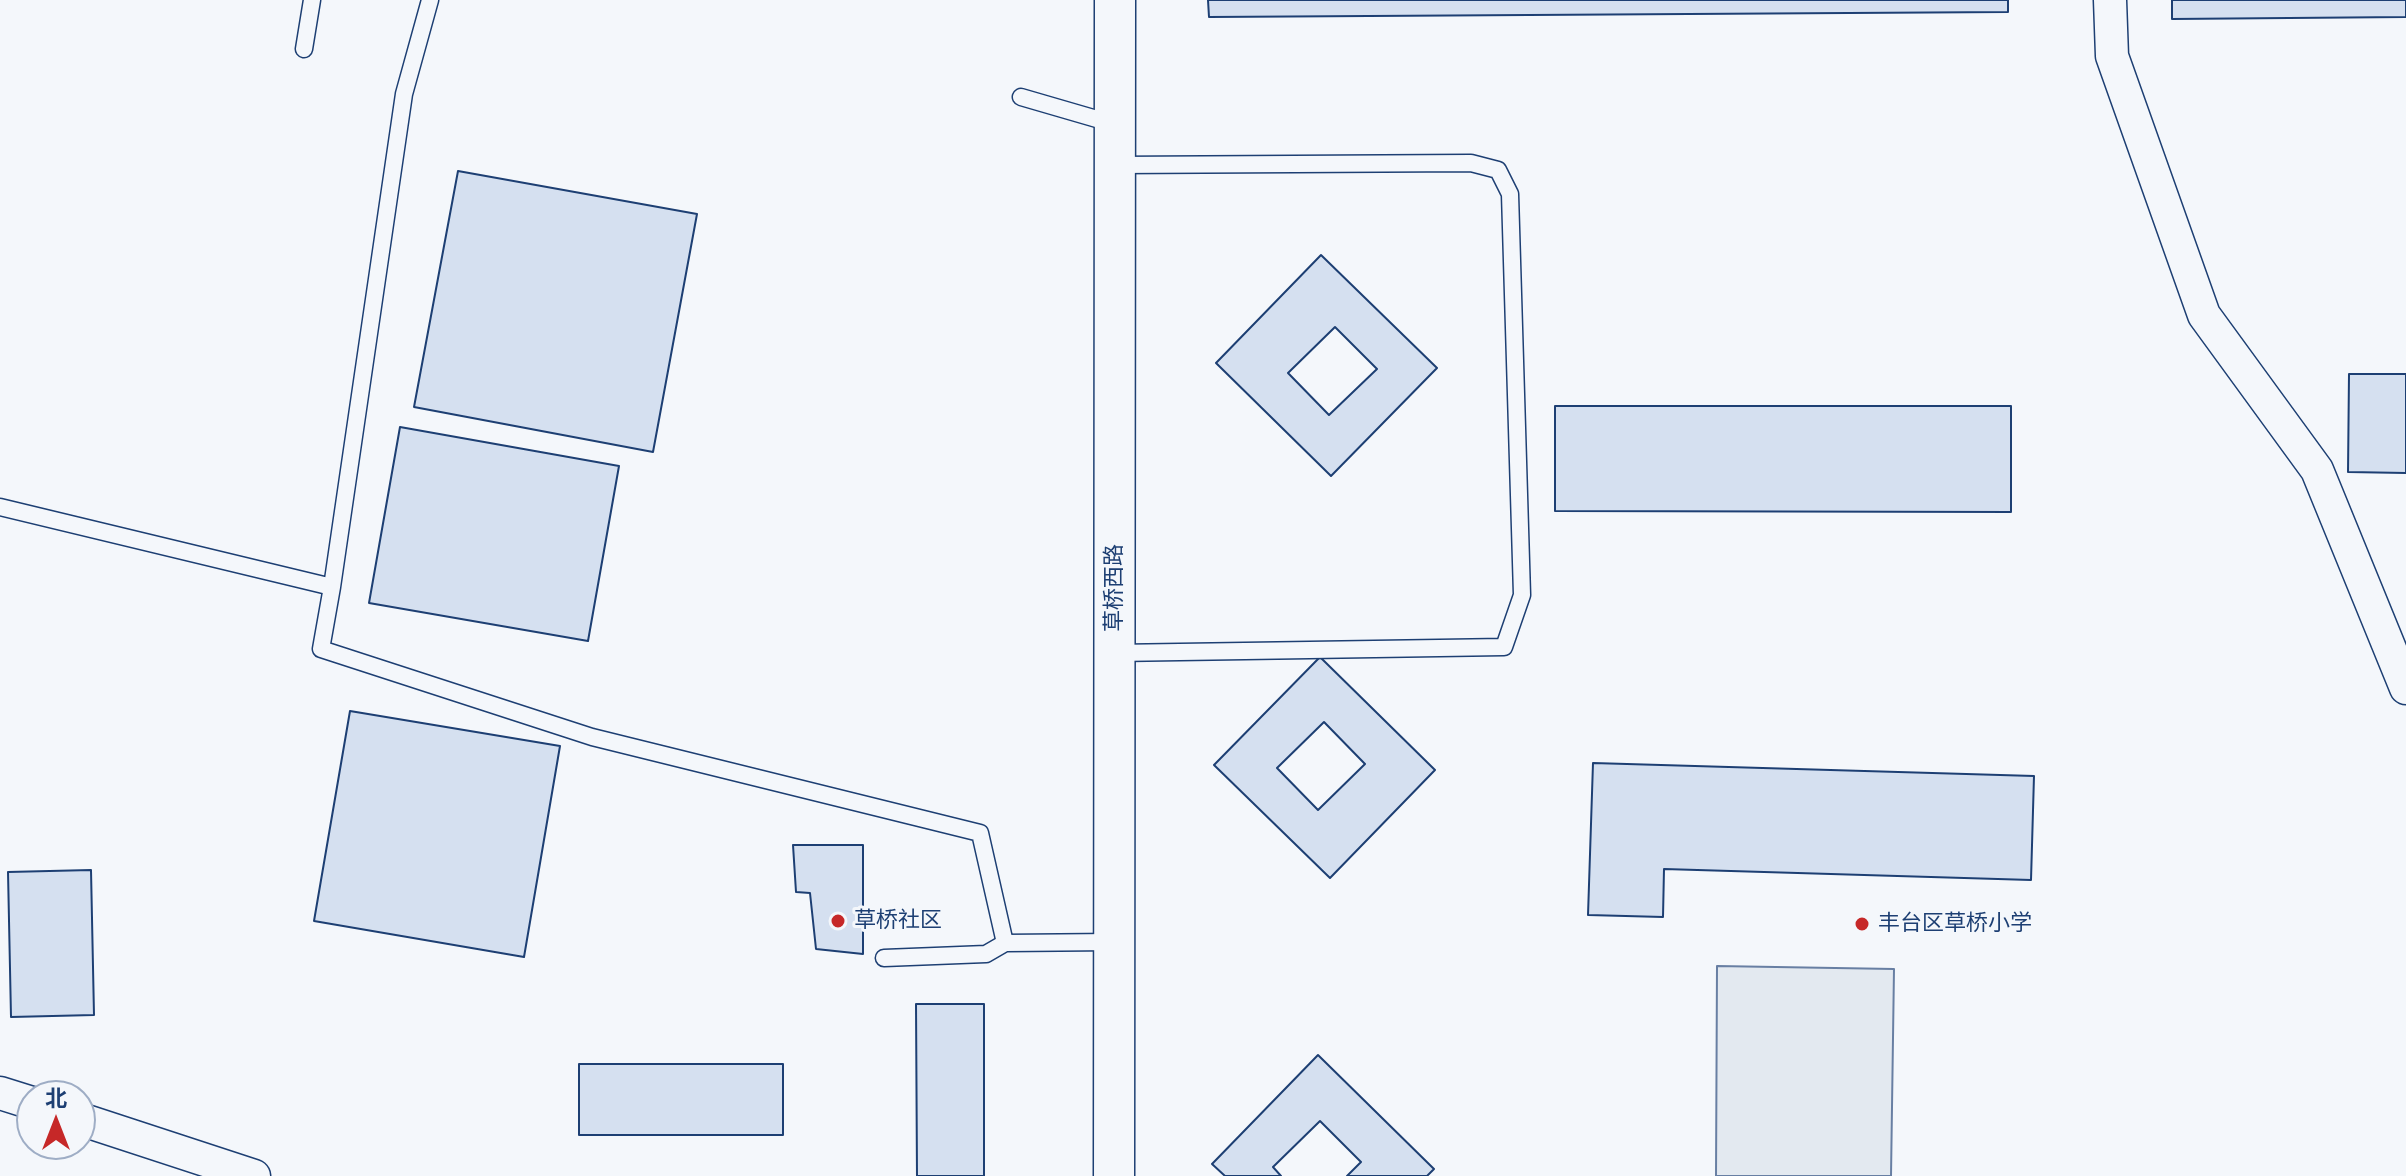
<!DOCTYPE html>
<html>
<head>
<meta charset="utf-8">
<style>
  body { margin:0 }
  #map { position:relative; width:2406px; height:1176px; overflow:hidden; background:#f4f7fb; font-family:"PT Sans Narrow","Noto Sans SC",sans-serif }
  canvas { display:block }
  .north { position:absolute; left:16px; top:1080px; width:80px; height:80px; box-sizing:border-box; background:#f4f7fb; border:2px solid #9eadc5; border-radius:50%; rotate:0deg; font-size:22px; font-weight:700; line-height:32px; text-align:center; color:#1d3f73 }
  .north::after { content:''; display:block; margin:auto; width:28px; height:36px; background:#c62828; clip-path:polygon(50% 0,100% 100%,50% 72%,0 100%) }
</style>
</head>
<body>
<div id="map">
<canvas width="2406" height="1176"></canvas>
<div class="north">北</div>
</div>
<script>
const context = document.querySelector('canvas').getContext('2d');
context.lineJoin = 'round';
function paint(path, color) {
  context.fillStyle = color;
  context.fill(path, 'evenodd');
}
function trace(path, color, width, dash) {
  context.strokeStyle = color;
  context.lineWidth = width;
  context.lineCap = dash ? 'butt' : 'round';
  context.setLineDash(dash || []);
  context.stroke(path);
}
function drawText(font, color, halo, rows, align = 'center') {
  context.font = font + ' "PT Sans Narrow","Noto Sans SC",sans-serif';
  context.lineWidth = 6;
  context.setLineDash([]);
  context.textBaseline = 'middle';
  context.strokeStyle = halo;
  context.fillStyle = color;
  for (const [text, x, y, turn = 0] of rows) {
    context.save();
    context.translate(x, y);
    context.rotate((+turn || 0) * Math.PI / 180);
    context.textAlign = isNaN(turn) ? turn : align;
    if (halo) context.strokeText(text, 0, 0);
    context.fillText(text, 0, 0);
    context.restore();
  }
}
const green = new Path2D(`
  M1717,966L1894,969L1891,1176H1716Z`);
paint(green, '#e3e9f0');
trace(green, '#687fa3', 2);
const building = new Path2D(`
  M1208,0H2008V12L1209,17Z
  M2172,0H2406V17L2172,19Z
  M458,171L697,214L653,452L414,407Z
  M1321,255L1437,368L1331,476L1216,363ZM1335,327L1377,369L1329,415L1288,373Z
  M2349,374H2406V473L2348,472Z
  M1555,406H2011V512L1555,511Z
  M400,427L619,466L588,641L369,603Z
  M1320,657L1435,770L1330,878L1214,765ZM1324,722L1365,764L1318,810L1277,768Z
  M350,711L560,746L524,957L314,921Z
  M1593,763L2034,776L2031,880L1664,869L1663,917L1588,915Z
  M793,845H863V954L816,949L810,893L796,892Z
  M91,870L94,1015L11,1017L8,872Z
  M916,1004H984V1176H917Z
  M1318,1055L1434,1169L1427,1176H1347L1361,1162L1320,1121L1273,1167L1281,1176H1225L1212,1164Z
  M579,1064H783V1135H579Z`);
paint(building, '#d5e0f0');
trace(building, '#1d3f73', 2);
const service = new Path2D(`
  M304,49L312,0
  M1021,97L1114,124
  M0,507L332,587L404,94L430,0
  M332,587L321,649L592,737L980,833L1005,943L1114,942
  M1115,653L1504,647L1522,595L1510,194L1498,170L1471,163L1116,165
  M884,958L986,954L1005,943`);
const minor = new Path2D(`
  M2110,0L2112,56L2204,315L2317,470L2406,688
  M0,1093L32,1103
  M80,1119L254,1176`);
const tertiary = new Path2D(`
  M1114,1176L1115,0`);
trace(service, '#1d3f73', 19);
trace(minor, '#1d3f73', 35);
trace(tertiary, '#1d3f73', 43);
trace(service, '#f4f7fb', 16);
trace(minor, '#f4f7fb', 32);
trace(tertiary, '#f4f7fb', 40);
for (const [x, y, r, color] of [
  [838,921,8,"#c62828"],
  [1862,924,8,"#c62828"]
]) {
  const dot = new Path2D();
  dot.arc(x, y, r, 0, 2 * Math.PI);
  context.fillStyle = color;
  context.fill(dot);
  trace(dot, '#f4f7fb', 3);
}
drawText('22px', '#1d3f73', '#f4f7fb', [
  ["草桥西路",1115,588,-90]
]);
drawText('22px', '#1d3f73', '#f4f7fb', [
  ["草桥社区",854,921],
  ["丰台区草桥小学",1878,924]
], 'left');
</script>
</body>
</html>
